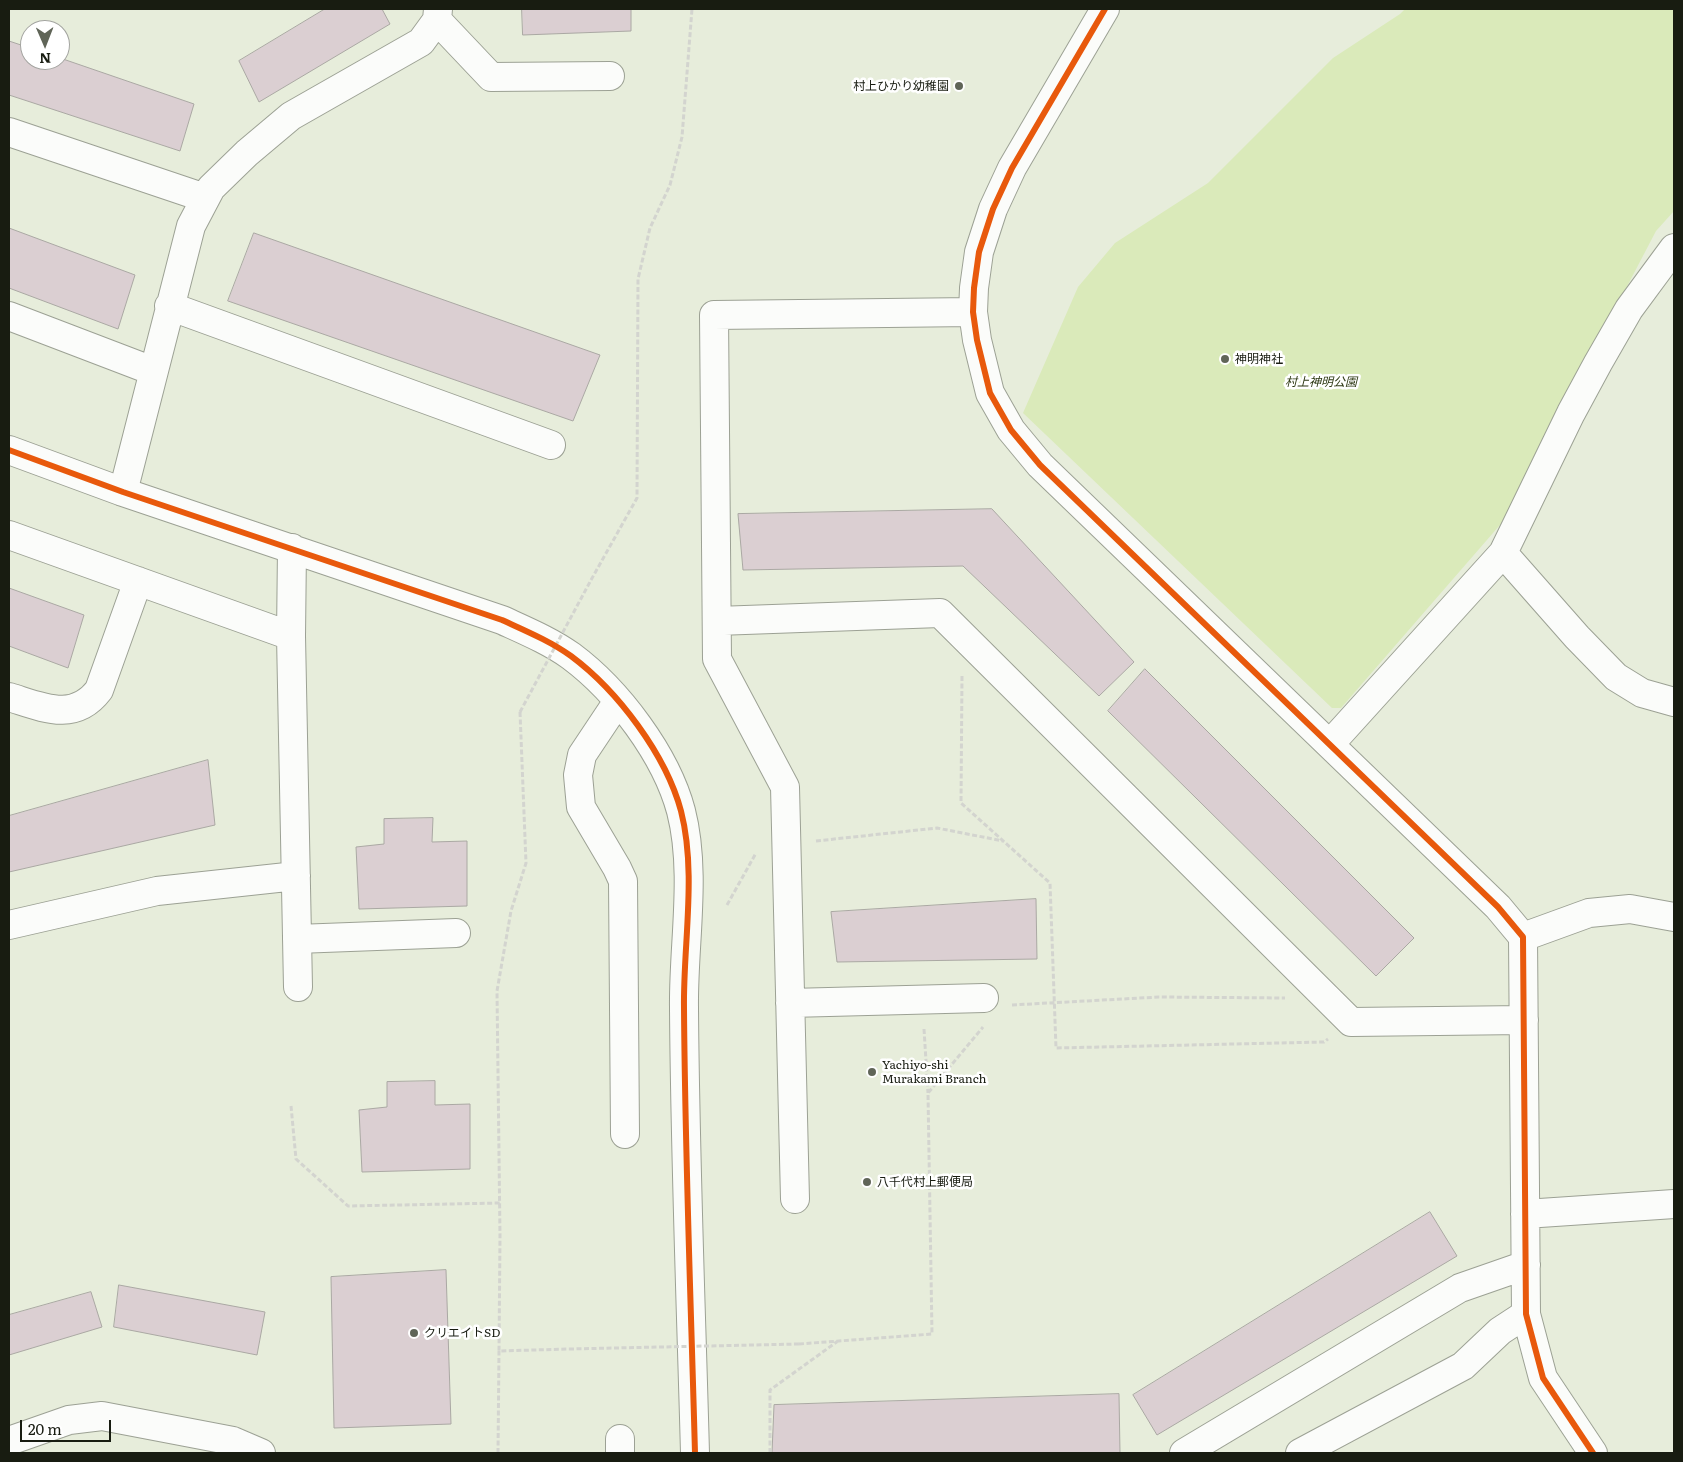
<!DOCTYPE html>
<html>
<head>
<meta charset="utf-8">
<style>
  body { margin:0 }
  #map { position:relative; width:1683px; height:1462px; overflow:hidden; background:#e7eddb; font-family:Literata,serif }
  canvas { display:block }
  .frame { position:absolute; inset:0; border:10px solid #181c11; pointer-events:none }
  .north { position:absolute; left:20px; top:20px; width:50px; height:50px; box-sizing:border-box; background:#fff; border:1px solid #a3a4a0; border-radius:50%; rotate:179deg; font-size:14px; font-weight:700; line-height:20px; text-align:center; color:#181c11 }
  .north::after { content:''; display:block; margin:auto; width:18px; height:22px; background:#606558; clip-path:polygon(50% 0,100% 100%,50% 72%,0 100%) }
  .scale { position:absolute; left:20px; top:1420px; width:91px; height:22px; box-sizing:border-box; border:2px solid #181c11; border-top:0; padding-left:6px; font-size:15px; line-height:18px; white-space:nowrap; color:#181c11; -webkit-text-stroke:4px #fff; paint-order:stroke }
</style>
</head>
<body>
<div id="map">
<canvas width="1683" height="1462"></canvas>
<div class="frame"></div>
<div class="north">N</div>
<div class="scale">20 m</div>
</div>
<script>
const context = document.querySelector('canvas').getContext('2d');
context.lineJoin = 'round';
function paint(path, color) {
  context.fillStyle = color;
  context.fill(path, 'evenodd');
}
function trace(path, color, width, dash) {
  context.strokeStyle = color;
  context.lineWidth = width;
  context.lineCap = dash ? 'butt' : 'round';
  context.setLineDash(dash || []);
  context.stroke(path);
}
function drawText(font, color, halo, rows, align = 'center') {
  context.font = font + ' Literata,"Noto Sans JP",serif';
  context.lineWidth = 5;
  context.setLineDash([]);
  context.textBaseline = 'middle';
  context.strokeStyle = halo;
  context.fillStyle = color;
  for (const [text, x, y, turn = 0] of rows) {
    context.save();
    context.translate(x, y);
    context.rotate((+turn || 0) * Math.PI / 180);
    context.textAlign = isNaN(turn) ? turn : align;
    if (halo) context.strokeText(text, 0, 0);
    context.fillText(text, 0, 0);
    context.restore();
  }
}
paint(new Path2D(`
  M1405,9H1674V211L1656,231L1506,518L1341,708H1332L1023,413L1078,287L1115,243L1208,183L1333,58L1400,14Z`), '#daeaba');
const building = new Path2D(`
  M325,9H382L390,24L259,102L239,61Z
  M522,9H631V31L523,35Z
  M9,41L30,48V60H60V58L194,104L180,151L9,95Z
  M9,228L135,275L118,329L9,288Z
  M254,233L600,355L573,421L228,301Z
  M992,509L1134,662L1099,696L963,566L743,570L738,514Z
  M9,588L84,615L68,668L9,646Z
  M1145,669L1414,938L1376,976L1108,711Z
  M208,760L215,825L9,872V816Z
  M433,818L432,842L467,841V906L359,909L356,847L384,844V819Z
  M1036,899L1037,959L837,962L831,912Z
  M435,1081V1105L470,1104V1169L362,1172L359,1110L387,1107V1082Z
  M1430,1212L1457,1256L1157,1435L1133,1395Z
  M446,1270L451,1424L334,1428L331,1277Z
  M119,1285L265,1312L257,1355L114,1327Z
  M91,1292L102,1327L9,1355V1315Z
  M1119,1394L1120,1453H772L774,1405Z`);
paint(building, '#dbcfd2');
trace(building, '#aaa8a3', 1);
const minor = new Path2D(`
  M1105,9L1012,168L993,209L979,252L974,288L973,312L977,340L990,393L1011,430L1040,465L1498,907L1523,937L1526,1314L1543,1378L1593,1453
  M437,20L491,77L610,76
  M9,132L205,198
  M169,306L551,445
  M9,316L153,371
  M9,450L123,492L502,620C526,631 550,641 571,656C618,691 666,755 681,811C697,873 683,945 684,1008C685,1156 691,1305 695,1453
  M123,492L191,226L211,188L247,153L291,116L421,42L437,20L438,9
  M9,535L291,636
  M292,548L291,636L298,987
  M1503,553L1577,637L1616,677L1642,693L1674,702
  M717,621L940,613L1351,1022L1524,1020
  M9,697C42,707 74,723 99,690L138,581
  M618,701L582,755L578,775L581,807L617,868L623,881L625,1134
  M1330,744L1503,553L1571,413L1598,363L1629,309L1674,248
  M9,925L157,891L296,876
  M1523,937L1589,913L1630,909L1674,917
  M297,939L456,933
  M790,1003L984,998
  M795,1199L785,787L717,659L714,315L973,312
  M1525,1214L1674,1204
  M620,1439V1453
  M9,1441L69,1420L102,1416L233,1441L261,1453
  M1184,1453L1460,1288L1526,1265
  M1300,1453L1463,1366L1500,1331L1526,1314`);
trace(minor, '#9ca194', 30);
trace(new Path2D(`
  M591,580L637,498L638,279L650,228L670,185L682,137L692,9
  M962,676L961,803L1050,883L1056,1048L1324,1042L1328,1039
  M520,712L526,863L511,911L497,991L500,1236L499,1351L569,1349
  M816,841L937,828L1003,841
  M727,905L756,853
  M1012,1005L1159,997L1285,998
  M924,1029L928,1093
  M291,1106L296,1159L348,1206L500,1203
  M799,1344L932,1334L928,1093L983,1027
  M498,1453L499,1351
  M770,1453V1390L838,1341`), '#d3d4cf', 3, [5, 2.5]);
trace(minor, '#fbfcfa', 28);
trace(new Path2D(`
  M520,712L591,580
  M569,1349L799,1344`), '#d3d4cf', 3, [5, 2.5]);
trace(new Path2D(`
  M1105,9L1012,168L993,209L979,252L974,288L973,312L977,340L990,393L1011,430L1040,465L1498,907L1523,937L1526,1314L1543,1378L1593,1453
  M9,450L123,492L502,620C526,631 550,641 571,656C618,691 666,755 681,811C697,873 683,945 684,1008C685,1156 691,1305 695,1453`), '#e8590c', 6);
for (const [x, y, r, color] of [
  [959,86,5,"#606558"],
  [1225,359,5,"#606558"],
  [872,1072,5,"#606558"],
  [867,1182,5,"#606558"],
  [414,1333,5,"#606558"]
]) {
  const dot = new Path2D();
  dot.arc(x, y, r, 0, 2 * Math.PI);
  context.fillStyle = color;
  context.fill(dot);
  trace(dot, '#fff', 2);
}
drawText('12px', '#181c11', '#fff', [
  ["村上ひかり幼稚園",949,86,"right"],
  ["神明神社",1235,359],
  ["Yachiyo-shi",882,1065],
  ["Murakami Branch",882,1079],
  ["八千代村上郵便局",877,1182],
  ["クリエイトSD",424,1333]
], 'left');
drawText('italic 12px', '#2e3914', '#fff', [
  ["村上神明公園",1321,382]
]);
</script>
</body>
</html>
